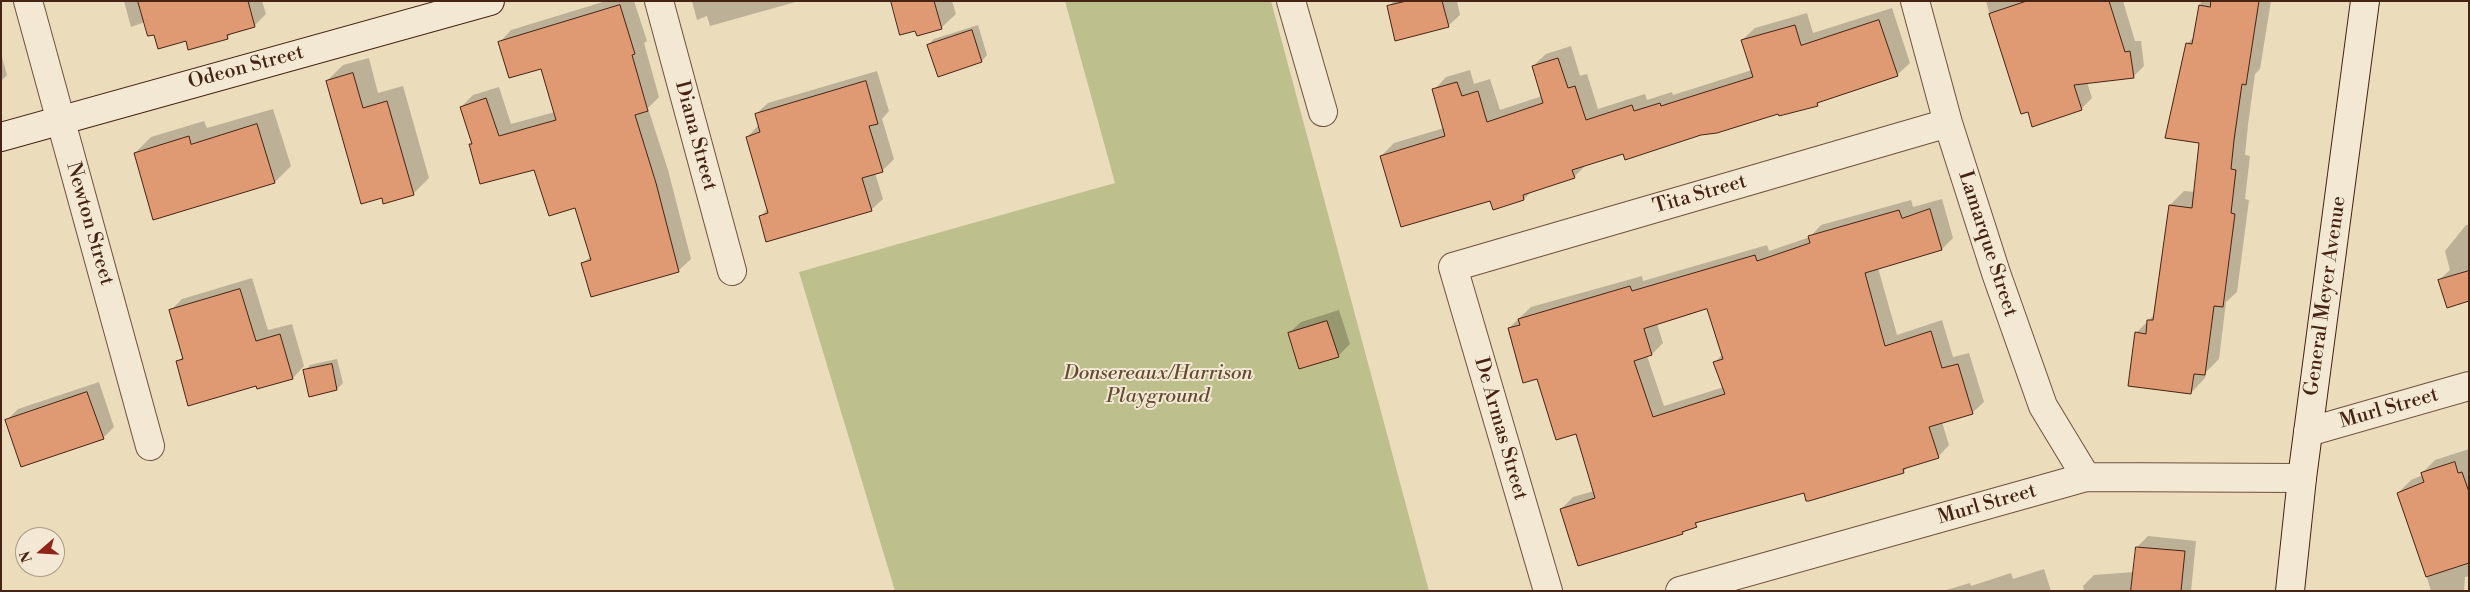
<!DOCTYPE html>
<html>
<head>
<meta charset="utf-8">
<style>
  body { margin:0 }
  #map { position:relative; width:2470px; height:592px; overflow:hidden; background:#ebdcbc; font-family:"Libre Bodoni",serif }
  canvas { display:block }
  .frame { position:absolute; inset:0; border:2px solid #462313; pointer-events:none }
  .north { position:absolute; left:15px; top:527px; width:50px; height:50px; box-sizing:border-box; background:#f2e8d3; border:1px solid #ad9986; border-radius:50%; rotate:251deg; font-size:14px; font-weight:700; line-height:20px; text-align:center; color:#462313 }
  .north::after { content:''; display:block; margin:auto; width:18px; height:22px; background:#8f2418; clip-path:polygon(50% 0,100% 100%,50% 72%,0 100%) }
</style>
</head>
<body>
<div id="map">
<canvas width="2470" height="592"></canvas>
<div class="frame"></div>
<div class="north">N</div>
</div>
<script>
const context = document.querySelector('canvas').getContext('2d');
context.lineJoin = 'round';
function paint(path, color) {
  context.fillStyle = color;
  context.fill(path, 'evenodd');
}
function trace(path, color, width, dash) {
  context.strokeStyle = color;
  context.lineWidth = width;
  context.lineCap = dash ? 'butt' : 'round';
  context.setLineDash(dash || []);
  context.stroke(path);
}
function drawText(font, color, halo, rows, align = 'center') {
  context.font = font + ' "Libre Bodoni",serif';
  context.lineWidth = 4;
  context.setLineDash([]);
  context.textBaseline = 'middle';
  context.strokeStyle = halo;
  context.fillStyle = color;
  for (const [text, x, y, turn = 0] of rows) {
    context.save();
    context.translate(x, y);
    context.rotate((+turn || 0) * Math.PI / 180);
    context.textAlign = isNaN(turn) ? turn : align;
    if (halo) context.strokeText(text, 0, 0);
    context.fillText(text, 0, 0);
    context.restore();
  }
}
paint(new Path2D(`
  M1065,1H1271L1429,591H895L799,272L1115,183Z`), '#bdbf8c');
paint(new Path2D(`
  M124,1H262L266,14L254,26L233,32L227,38L186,40L155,34L145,22L131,27Z
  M606,1H634L647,41L644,43L659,97L648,108L668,170L691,259L678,271L583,263L591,256L576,206L535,169L471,145L473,143L461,107L473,95L499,87L511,124L555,112L542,67L499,43L511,30Z
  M692,1H799L710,26L707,16L697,20Z
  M892,1H952L956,14L941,28L916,29Z
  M1394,1H1457L1460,15L1448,26L1388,7Z
  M1986,1H2123L2135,41H2141L2144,66L2133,77L2087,82L2092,98L2081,109L2029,110L1994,30Z
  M2201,1H2271L2260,69L2255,74L2248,125L2245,155L2250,156L2245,199L2249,200L2237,292L2226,302L2219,359L2206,372L2205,378L2191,393L2136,333L2155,314L2170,205L2184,191L2195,192L2200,142L2187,44L2194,37Z
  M1892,8L1910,63L1897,75L1822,100L1817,105L1779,112L1624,152L1586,165L1574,177L1533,190L1524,199H1491L1381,156L1394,143L1444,128L1434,90L1446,77L1470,70L1474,84L1490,79L1500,110L1542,96L1533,66L1546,54L1571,46L1580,76L1587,74L1598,109L1645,94L1647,100L1672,92L1673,95L1752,70L1742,40L1755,28L1807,13L1813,33Z
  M978,25L987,55L982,61L928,45L934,39Z
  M1,54L7,75L1,81Z
  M369,58L378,93L403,86L429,178L413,194L382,197L327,81L343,65Z
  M877,71L889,111L882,119L894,159L882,171L875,173L883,199L871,210L761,216L768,208L747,137L759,125L756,114L768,103Z
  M273,109L291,166L275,182L135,153L151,137L204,121L207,128Z
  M1942,199L1953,238L1942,249L1878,268L1897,335L1942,320L1953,357L1969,353L1984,402L1972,413L1942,422L1949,445L1938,457L1909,466L1904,471L1809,500L1805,491L1702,520L1683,533L1579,565L1561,509L1573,497L1594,491L1576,432L1537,377L1509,328L1531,307L1642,276L1643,281L1767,245L1769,251L1810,237L1821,225L1911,200L1913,207ZM1708,308L1723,354L1715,362L1724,387L1664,406L1647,356L1652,354L1663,343L1657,324Z
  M2466,225H2469V300L2439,280L2450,270L2445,251Z
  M252,278L268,330L292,324L304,366L293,378L258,387L257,385L177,362L184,356L170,311L182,299Z
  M1339,310L1350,344L1338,356L1289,333L1301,322Z
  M337,359L343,383L337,389L305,371L310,365Z
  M99,382L114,427L103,438L7,420L18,409Z
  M2469,449V576L2465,577L2464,591H2431L2411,524L2398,493L2411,480L2423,475L2422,473L2435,460Z
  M2148,536L2196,541L2191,591H2084L2083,586L2094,575L2134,572L2137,547Z
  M2044,569L2051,591H1943L1970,583L1971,586L2011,573L2013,579Z`), '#0003');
const building = new Path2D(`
  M138,1H248L255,27L227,35L228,39L188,50L186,41L158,49L154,35L148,36Z
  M891,1H934L942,29L917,36L915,31L900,35Z
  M1407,1H1442L1449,27L1395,41L1387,6Z
  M2027,1H2109L2125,52L2130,51L2134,78L2074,85L2082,110L2032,127L2028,112L2021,114L1989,14Z
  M2211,1H2259L2246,85L2242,84L2234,140L2231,169L2236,170L2231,213L2235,214L2223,307L2214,306L2205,375L2194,374L2191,394L2128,386L2135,332L2146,334L2147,320H2153L2169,205L2192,208L2199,143L2165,138L2186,43L2192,44L2199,5L2210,7Z
  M620,5L635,54L632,55L648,111L635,115L656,183L679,272L591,297L581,263L591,260L575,208L549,216L534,170L480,184L469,144H472L460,107L486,98L499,136L556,120L541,69L509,78L498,42Z
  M1879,20L1898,76L1817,103L1818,106L1779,116L1778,114L1717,133L1701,135L1625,160L1623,154L1572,170L1575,178L1523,195L1524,200L1493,210L1490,201L1401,227L1380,156L1445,136L1432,89L1457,82L1462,96L1478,91L1487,122L1543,103L1532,66L1558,58L1568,88L1575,86L1586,120L1632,105L1634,111L1660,103L1661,106L1753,77L1741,40L1795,25L1801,45Z
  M972,30L982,62L938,77L927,45Z
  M353,73L363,108L387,101L414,195L383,204L382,198L361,204L326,81Z
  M866,81L878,124L869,126L883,172L862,178L872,211L766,242L759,216L768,213L746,137L760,132L755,114Z
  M257,124L275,183L153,220L134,153L189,136L191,144Z
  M1930,209L1942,250L1865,273L1885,346L1931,331L1942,368L1958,364L1973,414L1929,427L1939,458L1903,469L1904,473L1809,501H1806L1804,493L1695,523L1697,527L1682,532L1683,534L1578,566L1560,509L1595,498L1576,434L1556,440L1537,379L1523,383L1508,328L1520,325L1518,319L1630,286L1632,291L1755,255L1757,261L1810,243L1808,236L1899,210L1902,218ZM1707,309L1723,359L1713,362L1725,394L1653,417L1634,361L1652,355L1644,329Z
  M2469,271V301L2447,308L2438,280Z
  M240,289L256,341L280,334L293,379L257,389L256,386L188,406L176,361L183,359L169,310Z
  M1327,321L1339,357L1299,369L1288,333Z
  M332,364L337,390L309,397L303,370Z
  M87,392L104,439L21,467L5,420Z
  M2455,462L2458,473L2462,472L2469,492V563L2426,577L2397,493L2424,482L2421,473Z
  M2136,547L2185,551L2181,591H2131Z`);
paint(building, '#df9973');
trace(building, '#462313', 1);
const street = new Path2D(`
  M28,1L150,446
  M659,1L732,271
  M1291,1L1323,112
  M1915,1L1948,123L1996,273L2043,406L2086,477
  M2308,432L2469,386
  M1548,591L1453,267L1948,123
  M1680,591L2086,477L2302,478`);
const secondary = new Path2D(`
  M1,137L490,1
  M2290,591L2302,478L2365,1`);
trace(street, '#6f513d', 30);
trace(secondary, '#462313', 30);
trace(street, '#f2e8d3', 28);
trace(secondary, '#f2e8d3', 28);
drawText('20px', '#462313', '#f2e8d3', [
  ["Odeon Street",246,68,-15],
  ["Diana Street",695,136,75],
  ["Tita Street",1700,195,-16],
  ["Newton Street",89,224,74],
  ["Lamarque Street",1987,244,72],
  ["General Meyer Avenue",2326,296,-82],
  ["Murl Street",2389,409,-16],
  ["De Armas Street",1500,429,74],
  ["Murl Street",1987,505,-16]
]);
drawText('italic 20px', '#644a31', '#f2e8d3', [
  ["Donsereaux/Harrison",1158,374],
  ["Playground",1158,397]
]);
</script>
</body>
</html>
